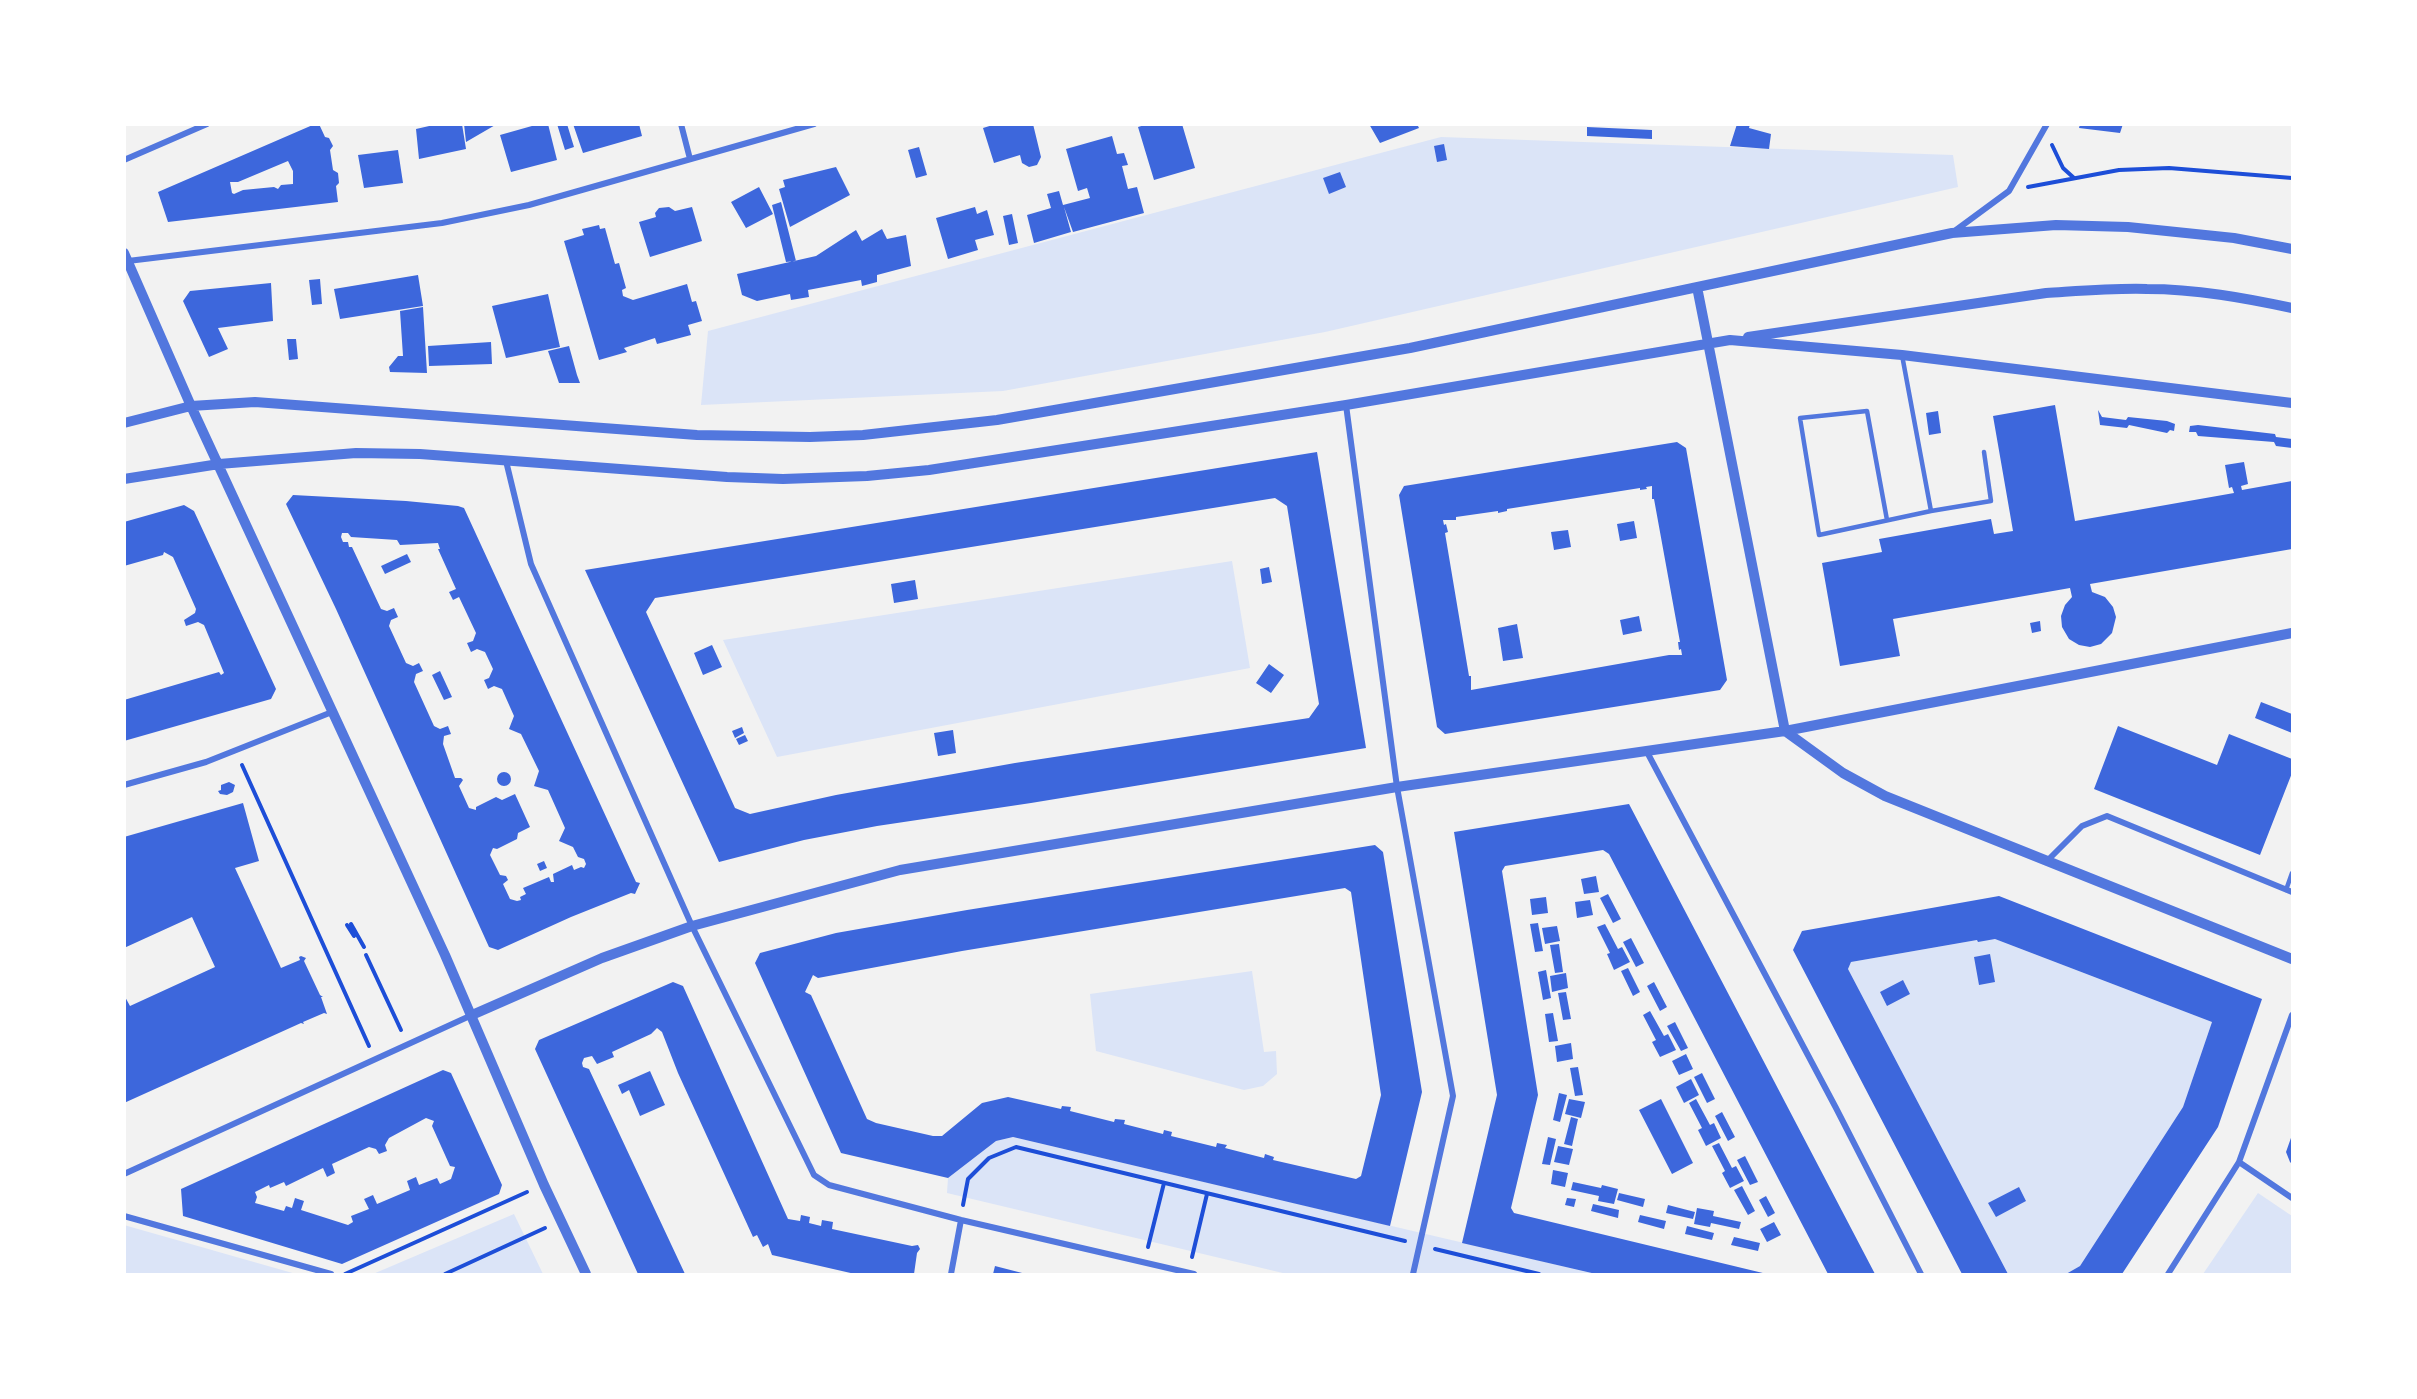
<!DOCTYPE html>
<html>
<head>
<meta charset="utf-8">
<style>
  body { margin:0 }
  #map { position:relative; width:2417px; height:1399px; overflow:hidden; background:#f2f2f2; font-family:"PT Sans",sans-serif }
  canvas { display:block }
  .frame { position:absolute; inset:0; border:126px solid #fff; pointer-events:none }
</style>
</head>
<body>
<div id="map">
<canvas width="2417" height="1399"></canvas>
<div class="frame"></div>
</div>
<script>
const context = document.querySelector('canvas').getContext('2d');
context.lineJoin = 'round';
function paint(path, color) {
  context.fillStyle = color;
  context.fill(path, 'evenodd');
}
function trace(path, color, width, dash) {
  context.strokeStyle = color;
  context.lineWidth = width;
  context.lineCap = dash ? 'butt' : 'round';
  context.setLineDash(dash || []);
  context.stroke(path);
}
paint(new Path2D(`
  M1441,137L1953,155L1958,187L1325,332L1003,391L701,405L708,331Z
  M1232,561L1250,668L777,757L723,640Z
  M1995,939L2212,1022L2183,1107L2080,1266L2066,1274H2008L1848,969L1851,962L1977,940Z
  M1252,971L1264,1052L1276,1051L1277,1074L1263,1086L1244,1090L1096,1051L1090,994Z
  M1013,1137L1596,1274H1287L947,1193L948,1178L996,1141Z
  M2258,1193L2292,1216V1274H2203Z
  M514,1214L543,1274H373Z
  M124,1225L296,1274H125Z`), '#dbe4f7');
paint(new Path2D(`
  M315,124H319L325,137L329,138L333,146L330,150L333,170L338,173L339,183L336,186L338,202L168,222L158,192ZM288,161L293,171V184L281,185L278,189L274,187L243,190L234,194L232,193L230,182H238Z
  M438,124H462L466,149L419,159L416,129Z
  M464,124H497L466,142Z
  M539,124H548L557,160L511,172L500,135Z
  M557,124H567L574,147L565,150Z
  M573,124H639L642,136L583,153Z
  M996,124H1033L1041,157L1037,165L1029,167L1022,163L1020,155L994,163L983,128Z
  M1148,124H1182L1195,168L1154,180L1138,127Z
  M1369,124H1417L1419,128L1380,143Z
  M1737,124H1750L1749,128L1771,134L1769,149L1730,146Z
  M2080,124H2123L2120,133L2079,128Z
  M1587,127L1652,130V139L1587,136Z
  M1112,136L1117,154L1124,153L1128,165L1122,166L1128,189L1137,187L1144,213L1073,232L1064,207L1071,232L1034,243L1027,215L1051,208L1047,194L1059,191L1063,205L1090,198L1087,188L1078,191L1066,149Z
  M1444,144L1447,160L1437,162L1434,146Z
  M919,147L927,175L916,178L908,150Z
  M398,150L403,183L364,188L358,155Z
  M836,167L850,195L790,227L779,189L785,187L783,180Z
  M1340,172L1346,187L1329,194L1323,178Z
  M759,187L773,214L746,228L731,202Z
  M781,202L796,261L786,262L772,205Z
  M669,207L675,211L692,207L702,241L650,257L639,222L656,217L655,213L659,208Z
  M975,207L977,214L987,210L994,235L975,240L978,250L948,259L936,218Z
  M1012,214L1018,243L1009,245L1003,216Z
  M599,225L600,229L605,228L615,264L619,263L626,288L622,290L623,296L633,300L687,284L692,302L696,301L702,321L688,325L691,335L657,344L655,338L624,348L627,352L599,360L564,241L584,235L582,229Z
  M882,229L887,239L906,235L911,266L877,275V282L862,286L861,280L808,290L809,297L791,300L790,294L757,301L742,295L737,274L816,256L856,230L862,241Z
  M418,275L423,306L340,319L334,289Z
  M320,279L322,304L312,305L309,280Z
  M271,283L273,321L218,328L228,349L209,357L183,301L190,291Z
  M548,294L560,347L506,358L492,306Z
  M423,307L427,373L390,372L389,367L398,356H403L400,311Z
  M287,339H296L298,359L289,360Z
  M491,342L492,364L429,366L428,346Z
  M569,346L577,375L580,383H559L548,351Z
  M2055,405L2075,521L2234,493L2232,487L2229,488L2225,465L2244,462L2248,484L2241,486L2242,490L2292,481V549L2090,584L2092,592L2105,597L2113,607L2116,617L2112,633L2101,644L2090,647L2079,645L2069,639L2062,627L2061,616L2065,605L2072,597L2070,588L1893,619L1900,656L1840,666L1822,563L1882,552L1879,539L1991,519L1994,534L2013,531L1993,416Z
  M2098,410L2102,417L2126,420L2128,417L2167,421L2175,424L2174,431L2170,430L2167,433L2129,425L2127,428L2100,425Z
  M1938,411L1941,433L1929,435L1926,413Z
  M2198,425L2275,434L2276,437L2292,439V448L2276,446L2274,442L2198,436L2196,432H2189L2190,426Z
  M1677,442L1686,448L1727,680L1720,690L1445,734L1437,727L1399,495L1404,486ZM1652,486V499H1654L1680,642H1678L1679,650L1681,649L1682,655H1669L1471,690V676H1469L1445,533L1448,532L1446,524L1444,525L1443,520H1456V517L1498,511V513L1507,511V509L1640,488V490L1647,489L1646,487Z
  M1317,452L1366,748L1031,803L877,826L804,840L719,862L585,570ZM1275,498L1287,506L1319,704L1309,718L1015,763L836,795L750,814L735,808L646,612L655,598Z
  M293,495L406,501L458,506L464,508L636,882L640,883L635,894L631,893L571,917L498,950L489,947L336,609L286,504ZM342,533H348L351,537L397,540L400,545L438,543L440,549H438L456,589L449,592L453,600L459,597L476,633L473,641L467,643L471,652L477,649L485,652L493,669L489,678L484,680L488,689L494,686L502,689L514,716L509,729L521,734L539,771L534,786L548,790L565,828L559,841L573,847L578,857L584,859L586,864L584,868L581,867L574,870L572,865L553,874L554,882H551L549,877L523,888L526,894L520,897L521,900L517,901L510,899L503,884L508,880L506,876L500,875L490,855L493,848L497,849L517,839L518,833L530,827L515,794L502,800L496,797L476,807V810L469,808L459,786L463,780L461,778H455L443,744L444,736L451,734L448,726L440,729L434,726L414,682L416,674L423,671L419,663L413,666L406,663L389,626L391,620L398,617L394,608L387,611L381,609L352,547H349L348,542H343L341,537Z
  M184,505L194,511L276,689L271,699L124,741V700L219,672L221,675L224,673L204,625L198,622L186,626L184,620L195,613L196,609L173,557L164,552L163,555L124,566V522Z
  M1634,521L1637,538L1620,541L1617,524Z
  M1568,530L1571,547L1554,550L1551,532Z
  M407,554L411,562L385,574L381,566Z
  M1269,567L1272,582L1262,584L1260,569Z
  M915,580L918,599L894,603L891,584Z
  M1639,616L1642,631L1623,635L1620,620Z
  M2040,621L2041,631L2032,633L2030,623Z
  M1517,624L1523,658L1503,661L1498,628Z
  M712,645L722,667L703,675L694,653Z
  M1269,664L1284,675L1271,693L1256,683Z
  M440,671L452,697L444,700L432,675Z
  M2261,702L2292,714V733L2255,718Z
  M2118,726L2217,765L2229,734L2292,759V773L2260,855L2094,789Z
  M742,727L744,733L735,738L732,731Z
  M953,730L956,753L938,756L934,733Z
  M745,735L748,741L739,745L736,739Z
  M497 779a7 7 0 1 1 14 0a7 7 0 1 1-14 0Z
  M229,782L235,785L233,792L227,795L220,794L218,791L221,790V785Z
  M243,803L259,861L235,868L281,968L300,960L299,957L301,956L306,958L304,961L320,995L323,997H321L327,1014L324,1013L303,1022L304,1024L301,1023L124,1103V995L130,1006L215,967L192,917L124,948V837Z
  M1629,804L1875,1274H1828L1609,854L1603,850L1505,866L1502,871L1538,1095L1511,1208L1514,1213L1767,1274H1596L1462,1243L1497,1095L1454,832Z
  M1375,845L1383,852L1422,1092L1390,1226L1013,1137L996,1141L948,1178L841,1153L755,963L760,953L836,933L967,910ZM1345,888L1351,892L1381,1095L1361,1176L1356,1179L1273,1160L1274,1157L1265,1154L1264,1158L1225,1148L1227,1145L1217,1143L1216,1147L1171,1136L1172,1132L1164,1130L1163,1134L1124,1124L1125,1120L1115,1119L1114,1122L1070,1111L1071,1107L1062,1106L1061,1109L1008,1097L982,1103L942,1136H933L876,1123L867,1119L811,995L805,992L813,975L818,978L962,951Z
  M544,861L547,868L540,871L537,864Z
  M1596,876L1599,892L1584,894L1581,879Z
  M1608,894L1621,919L1613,923L1600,898Z
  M1999,896L2262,999L2218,1127L2122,1274H2066L2080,1266L2183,1107L2212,1022L1995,939L1978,942L1977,940L1851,962L1848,969L2008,1274H1962L1793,950L1802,931Z
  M1546,897L1548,913L1532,915L1530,899Z
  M1590,900L1593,915L1577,918L1575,902Z
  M1538,923L1543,951L1535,952L1530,924Z
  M1605,924L1618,949L1622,947L1630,962L1614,970L1607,954L1610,953L1597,927Z
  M1557,926L1560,941L1545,944L1542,928Z
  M1631,938L1644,963L1636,967L1623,942Z
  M1559,944L1563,972L1555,973L1550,945Z
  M1990,954L1995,982L1979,985L1974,957Z
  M1628,968L1640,992L1633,996L1621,971Z
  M1546,970L1551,998L1543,1000L1538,972Z
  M1566,973L1568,988L1552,992L1550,976Z
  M1903,980L1910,994L1887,1006L1880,992Z
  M673,982L683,986L788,1219L800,1221L801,1215L810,1217L809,1223L821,1226L822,1220L833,1222L832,1229L912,1246L918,1245L920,1249L917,1253L914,1274H855L772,1255L768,1244L763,1247L757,1235L753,1237L678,1073L662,1032L657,1028L651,1034L612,1052L614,1057L597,1064L592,1056L584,1058L582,1063L583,1067L589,1069L685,1274H638L535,1049L539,1040Z
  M1654,982L1667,1007L1660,1011L1647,986Z
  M1566,992L1571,1019L1563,1020L1558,993Z
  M1650,1011L1664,1036L1668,1034L1676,1050L1660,1057L1652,1042L1656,1040L1643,1015Z
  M1553,1013L1558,1041L1549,1042L1545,1014Z
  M1675,1022L1688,1048L1681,1051L1667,1026Z
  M1571,1043L1573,1059L1557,1062L1555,1046Z
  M1686,1054L1693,1069L1679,1075L1672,1061Z
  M1578,1067L1583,1095L1575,1096L1570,1068Z
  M443,1070L451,1073L502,1185L499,1194L342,1264L183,1216L181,1189ZM426,1118L434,1121L432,1126L450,1166L455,1167L451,1179L440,1184L437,1178L419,1185L416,1177L407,1181L410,1190L377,1204L373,1195L364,1199L369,1209L351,1216L353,1222L348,1225L301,1210L304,1201L295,1198L292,1208L286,1206L284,1211L255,1203L257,1197L255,1192L269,1185L270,1188L284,1182L286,1186L323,1168L327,1177L335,1173L332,1164L369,1147L376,1149L379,1154L387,1151L385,1145L389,1138Z
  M650,1071L665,1105L640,1116L629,1090L622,1094L618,1085Z
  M1702,1073L1715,1099L1707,1103L1694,1077Z
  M1691,1079L1699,1095L1684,1103L1676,1087Z
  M1559,1093L1567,1095L1560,1122L1553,1120Z
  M1569,1099L1585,1102L1581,1118L1565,1114Z
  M1661,1099L1693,1163L1672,1174L1639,1110Z
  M1696,1099L1710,1125L1714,1123L1721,1138L1706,1146L1698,1130L1702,1128L1689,1103Z
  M1722,1112L1735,1137L1728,1141L1715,1116Z
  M1571,1117L1578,1119L1572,1146L1564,1144Z
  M2292,1135V1164L2290,1162L2286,1152Z
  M1548,1137L1556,1139L1550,1165L1542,1164Z
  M1719,1143L1732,1168L1736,1166L1744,1181L1730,1188L1722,1173L1725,1171L1712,1146Z
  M1558,1146L1573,1149L1569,1165L1554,1162Z
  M1745,1156L1758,1182L1750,1185L1737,1160Z
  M1553,1170L1568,1173L1565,1187L1551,1184Z
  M1573,1182L1601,1188L1602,1185L1618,1189L1614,1204L1598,1201L1599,1196L1571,1190Z
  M1742,1186L1755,1211L1748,1215L1734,1190Z
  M2019,1187L2026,1201L1996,1217L1988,1203Z
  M1619,1193L1645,1199L1643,1207L1617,1200Z
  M1766,1196L1775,1213L1768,1217L1759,1200Z
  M1567,1198L1576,1199L1574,1207L1565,1205Z
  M1593,1204L1619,1210L1618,1218L1591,1211Z
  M1668,1205L1695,1212L1693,1219L1666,1213Z
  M1697,1208L1714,1211L1713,1216L1741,1222L1739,1229L1711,1223L1710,1227L1694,1224Z
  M1640,1215L1666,1221L1664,1229L1638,1222Z
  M1774,1222L1781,1235L1767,1242L1760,1229Z
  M1687,1226L1714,1233L1712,1240L1685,1234Z
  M1734,1237L1760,1243L1758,1251L1731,1245Z
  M995,1266L1026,1274H993Z`), '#3d67dc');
trace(new Path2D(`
  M2052,145L2063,168L2074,178
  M2028,187L2119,170L2169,168L2292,178
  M242,765L369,1046
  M351,924L364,947
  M347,925L354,936
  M366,955L401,1030
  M963,1205L968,1179L989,1158L1016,1147L1405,1241
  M1148,1247L1164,1183
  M1435,1249L1539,1274
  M1192,1257L1207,1194
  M345,1274L527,1192
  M445,1274L545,1228`), '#1d4ed8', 4);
trace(new Path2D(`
  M1931,511L1991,501L1984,452
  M1887,520L1867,411L1800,418L1819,535L1931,511L1902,355
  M2286,890L2292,873`), '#5277de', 4.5);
trace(new Path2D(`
  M681,124L690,159
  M124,160L207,124
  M1956,230L2009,191L2047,124
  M128,261L442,223L529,205L814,124
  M1346,405L1397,787L1453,1096L1413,1274
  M506,461L531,564L692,926L814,1175L829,1185L961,1220L1194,1274
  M1647,752L1836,1108L1921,1274
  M124,785L206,762L332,712
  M2048,860L2082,826L2107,816L2292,892
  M2239,1162L2292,1198
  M124,1174L472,1015
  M124,1216L331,1274
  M951,1274L961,1220
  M2168,1274L2239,1162L2292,1015`), '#5277de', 6);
trace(new Path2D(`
  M124,253L191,406L445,955L544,1185L586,1274
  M1697,287L1785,731
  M1748,337L2046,293C2079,291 2113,288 2147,289C2196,289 2245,298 2292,308
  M124,423L191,406L255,402L697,435L810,437L863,435L997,420L1410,348L1952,233L2056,225L2128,227L2234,238L2292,249
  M124,479L219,464L356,453L420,454L727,477L783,479L867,476L929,470L1346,405L1730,340L1902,355L2292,403
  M1785,731L1843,773L1885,796L2292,959
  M472,1015L602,958L692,926L900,870L1397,787L1785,731L2292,633`), '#5277de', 10);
</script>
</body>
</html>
